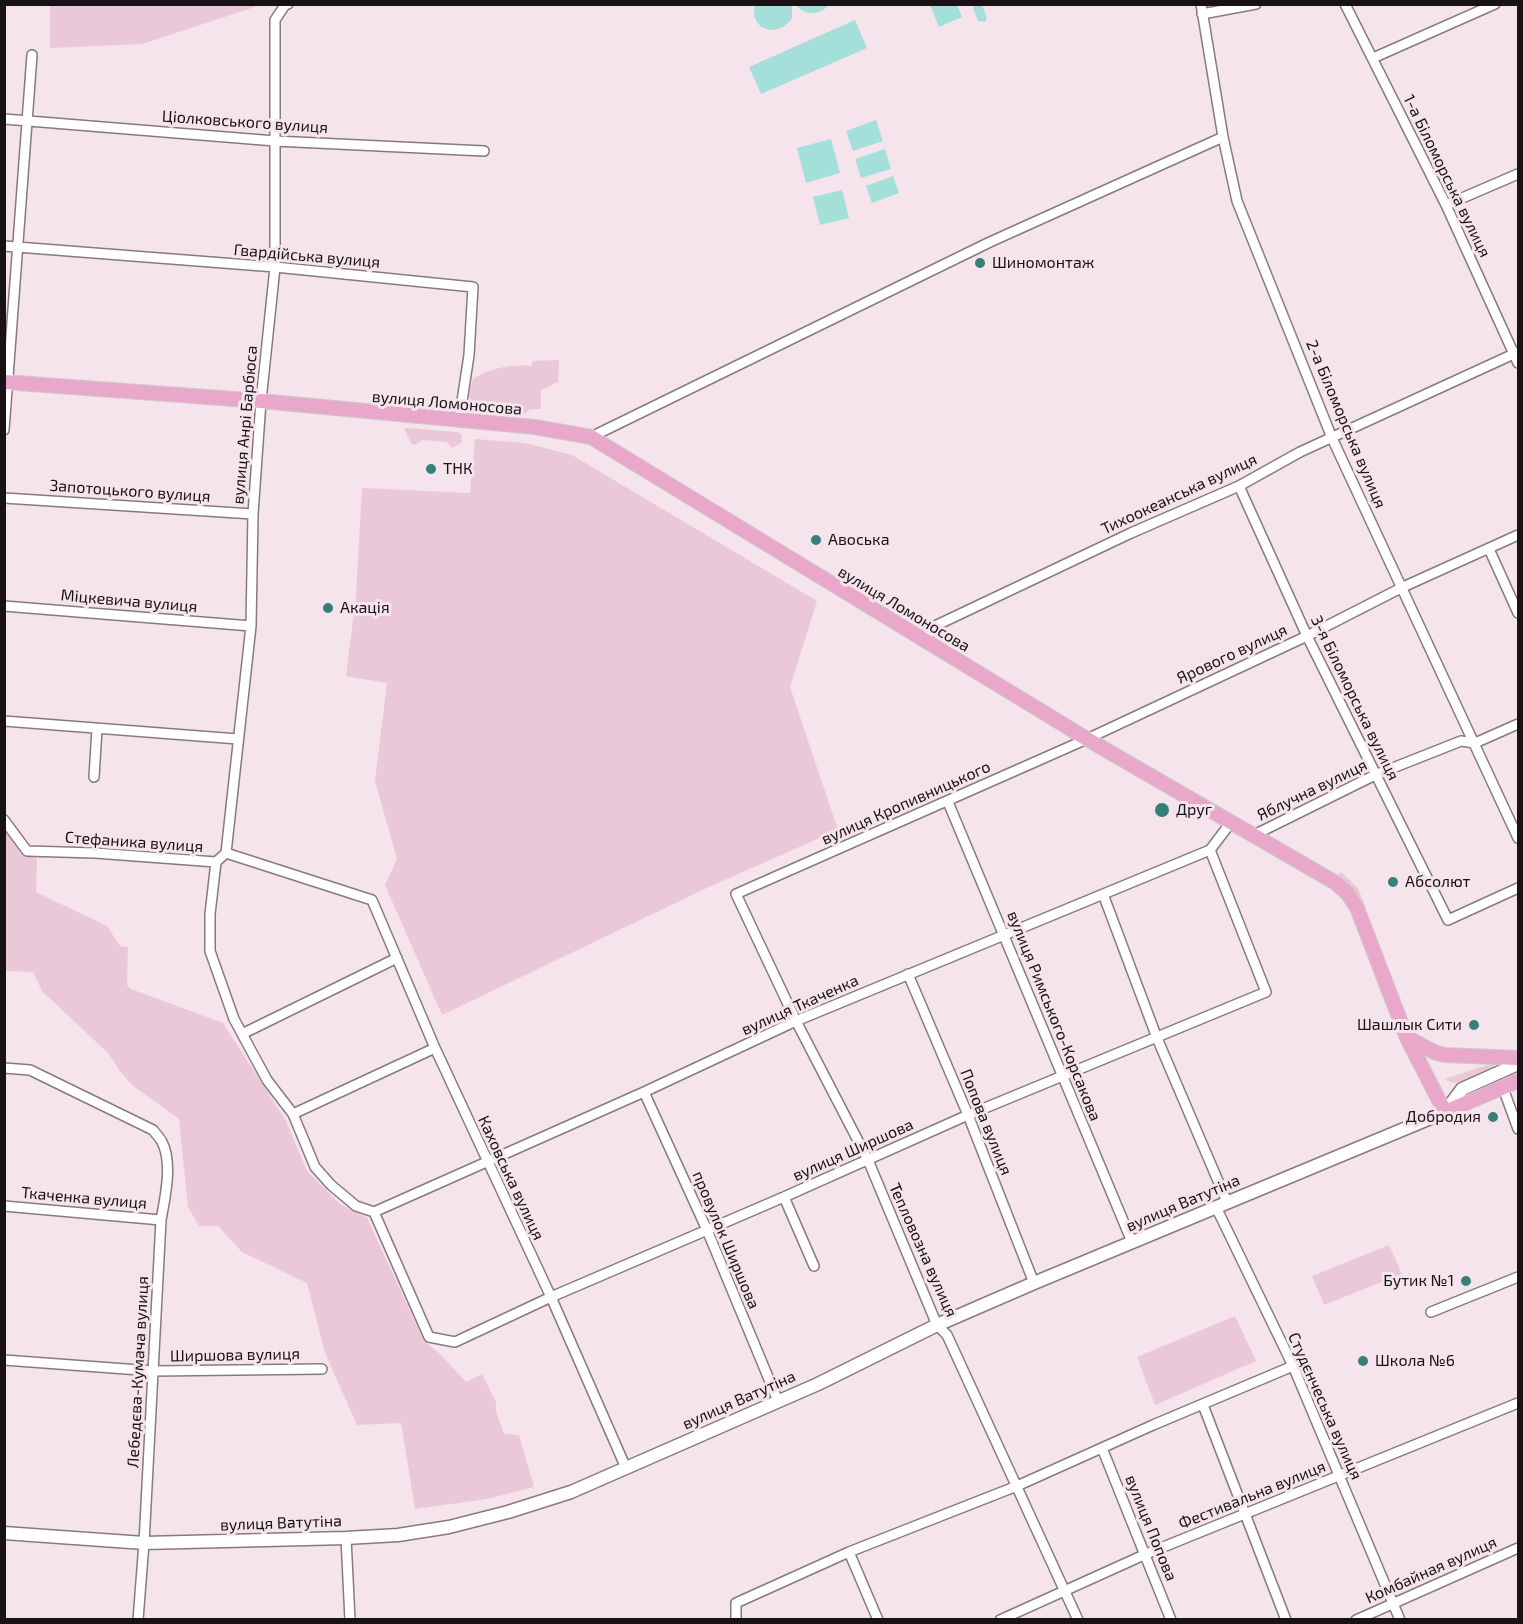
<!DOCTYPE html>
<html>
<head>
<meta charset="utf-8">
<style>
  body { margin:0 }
  #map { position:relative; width:1523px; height:1624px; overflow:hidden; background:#f5e4eb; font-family:"Exo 2",sans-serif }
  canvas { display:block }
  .frame { position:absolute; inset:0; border:6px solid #181215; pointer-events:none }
</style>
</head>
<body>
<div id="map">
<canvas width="1523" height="1624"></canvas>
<div class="frame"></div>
</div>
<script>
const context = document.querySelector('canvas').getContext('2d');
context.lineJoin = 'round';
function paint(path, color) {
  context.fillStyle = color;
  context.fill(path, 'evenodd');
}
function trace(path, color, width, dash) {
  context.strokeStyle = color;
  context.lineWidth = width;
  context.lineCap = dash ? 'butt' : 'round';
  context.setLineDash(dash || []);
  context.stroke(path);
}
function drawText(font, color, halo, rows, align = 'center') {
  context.font = font + ' "Exo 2",sans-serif';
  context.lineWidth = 6;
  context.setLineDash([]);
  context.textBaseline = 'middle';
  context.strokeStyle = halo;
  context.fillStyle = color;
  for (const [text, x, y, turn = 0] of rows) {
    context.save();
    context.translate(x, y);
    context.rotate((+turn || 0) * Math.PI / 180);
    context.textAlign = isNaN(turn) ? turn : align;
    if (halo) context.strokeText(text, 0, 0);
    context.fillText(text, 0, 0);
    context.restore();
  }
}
paint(new Path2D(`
  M50,5V4L256,5L255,7L142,44L50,48Z
  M559,360L558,382L541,390V409H530L524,414L474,410C468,398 469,391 473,379C491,368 511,364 531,366L533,361Z
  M407,428L459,432L462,435L461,443L452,448L447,442L423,440L414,445L411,443L404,429Z
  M475,439L525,443L572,455L817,601L790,687L838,830L713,885L442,1015L385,885L397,859L375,781L387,683L346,676L353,620L355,613L362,488L470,493Z
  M5,831L22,855L37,858L36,892L107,926L120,946L128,947L127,985L131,989L223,1023L286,1121L307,1171L340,1204L367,1218L424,1341L439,1353L466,1382L482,1374L496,1402V1411L504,1434L519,1435L534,1487L487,1499L415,1509L401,1423L357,1425L325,1353L307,1283L242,1252L218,1226H199L188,1207L179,1119L132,1085L120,1071L109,1054L42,991L33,972L5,971Z
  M1341,872L1358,888L1365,906H1363L1353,890L1338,875Z
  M1493,1063L1496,1070C1480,1076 1460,1089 1444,1079Z
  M1389,1245L1402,1274L1324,1305L1312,1276Z
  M1235,1316L1256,1361L1155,1405L1137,1357Z`), '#ebc8d7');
paint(new Path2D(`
  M974,4L982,5L987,18L985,22L978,21L973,8Z
  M792,5V18C778,40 748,29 755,5Z
  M796,5H829C819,16 806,16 796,5Z
  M930,5H957L962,17L939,27Z
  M855,20L867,48L761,94L749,67Z
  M876,120L883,141L853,151L846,131Z
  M831,139L840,173L806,183L797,148Z
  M885,149L891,169L861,178L855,159Z
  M893,176L899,193L872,203L866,186Z
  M842,190L849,218L820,225L813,197Z`), '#a5dfd9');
const street = new Path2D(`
  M1201,4L1223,137L1237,201L1332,438L1518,838
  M1345,4L1446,205L1518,363
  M1202,14L1256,4
  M1373,58L1495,4
  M4,119L275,141L484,151
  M1446,205L1518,174
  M4,246L275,267L473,287L469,355L459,421
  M4,430L32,55
  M591,437L990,242L1223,137
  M1239,486L1307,636L1448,920L1518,888
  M4,498L253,514
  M1489,549L1518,613
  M4,606L251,626
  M924,641L929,633L937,625L1131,533L1239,486L1300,452L1518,352
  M4,721L238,739
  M94,777L97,729
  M948,802L1132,1242
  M4,820L27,851L95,853L216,862L226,853L372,900L435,1048L551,1297L626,1468
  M1254,835L1375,775L1461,741L1475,743L1518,724
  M226,853L251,626L253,514L261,401L275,267V20L285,5L288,4
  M216,862L210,914V951L234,1019L267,1080L293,1114L315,1167L331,1185L356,1206L374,1212
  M1103,894L1157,1038L1227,1202
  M908,974L968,1115L1034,1283
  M242,1034L397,958
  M4,1068L30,1070L153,1130C156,1134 160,1138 162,1142C173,1163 165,1198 161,1220L144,1543L138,1620
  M1503,1088L1518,1129
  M644,1092L707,1230L778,1401
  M293,1114L435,1048
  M784,1197L814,1266
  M4,1206L161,1220
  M1216,1207L1293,1366L1400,1620
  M374,1212L429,1337L455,1342L551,1297L784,1197L968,1115L1266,992L1210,850
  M374,1212L644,1092L796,1021L1210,850L1232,821
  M1431,1312L1518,1277
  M4,1360L153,1371L322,1369
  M1203,1405L1286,1620
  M1102,1448L1171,1620
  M346,1538L350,1620
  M849,1552L878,1620
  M736,1620V1603L849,1552L1017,1486L1153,1425L1293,1366
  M1000,1620L1146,1554L1518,1403
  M1078,1620L947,1335L937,1325L868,1160L796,1021L736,894L1087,739L1307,636L1403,587L1518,535
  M1356,1620L1518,1548`);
const secondary = new Path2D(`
  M4,1533L144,1543L346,1538L398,1535L449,1527L508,1512L571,1492L818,1384L937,1325L1034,1283L1445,1112L1462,1089L1518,1064`);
const primary = new Path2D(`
  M4,382L261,401L535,427L591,437L1087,739L1336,883L1348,894L1357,908L1407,1038L1445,1112L1518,1081
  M1408,1038L1436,1053L1445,1055L1518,1058`);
trace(street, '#887980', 12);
trace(secondary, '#887980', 15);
trace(primary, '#cccbcc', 16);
trace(street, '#fff', 9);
trace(secondary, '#fff', 12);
trace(primary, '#e9a8c9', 14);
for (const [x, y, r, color] of [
  [980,263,6,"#377f79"],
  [431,469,6,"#377f79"],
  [816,540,6,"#377f79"],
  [328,608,6,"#377f79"],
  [1162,810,8,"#377f79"],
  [1393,882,6,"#377f79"],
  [1474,1025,6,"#377f79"],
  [1493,1117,6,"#377f79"],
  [1466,1281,6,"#377f79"],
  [1363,1361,6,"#377f79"]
]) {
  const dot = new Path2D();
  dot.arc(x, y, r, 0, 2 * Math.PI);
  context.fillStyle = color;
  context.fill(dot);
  trace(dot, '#f5e4eb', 2);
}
drawText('16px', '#181215', '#f5e4eb', [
  ["Ціолковського вулиця",245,122,4],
  ["1-а Біломорська вулиця",1447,176,64],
  ["Гвардійська вулиця",307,256,5],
  ["вулиця Ломоносова",447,403,5],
  ["2-а Біломорська вулиця",1346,424,67],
  ["вулиця Анрі Барбюса",245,425,-85],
  ["Запотоцького вулиця",130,491,4],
  ["Тихоокеанська вулиця",1179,494,-25],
  ["Міцкевича вулиця",129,601,5],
  ["вулиця Ломоносова",904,609,31],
  ["Ярового вулиця",1232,654,-25],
  ["3-я Біломорська вулиця",1355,698,64],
  ["Яблучна вулиця",1312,790,-26],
  ["вулиця Кропивницького",906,803,-24],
  ["Стефаника вулиця",134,842,4],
  ["вулиця Ткаченка",800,1005,-24],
  ["вулиця Римського-Корсакова",1054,1016,68],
  ["Попова вулиця",986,1122,68],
  ["вулиця Ширшова",853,1150,-24],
  ["Каховська вулиця",511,1178,65],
  ["Ткаченка вулиця",84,1198,5],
  ["вулиця Ватутіна",1183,1203,-23],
  ["провулок Ширшова",726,1240,67],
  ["Тепловозна вулиця",923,1250,66],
  ["Ширшова вулиця",235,1355,-1],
  ["Лебедєва-Кумача вулиця",138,1372,-87],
  ["вулиця Ватутіна",739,1400,-24],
  ["Студєнчеська вулиця",1325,1406,66],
  ["Фестивальна вулиця",1252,1495,-22],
  ["вулиця Ватутіна",281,1523,-2],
  ["вулиця Попова",1151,1528,68],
  ["Комбайная вулиця",1431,1570,-24]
]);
drawText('16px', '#181215', '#f5e4eb', [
  ["Шиномонтаж",992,263],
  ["ТНК",443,469],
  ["Авоська",828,540],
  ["Акація",340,608],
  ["Друг",1176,810],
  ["Абсолют",1405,882],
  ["Шашлык Сити",1462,1025,"right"],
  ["Добродия",1481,1117,"right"],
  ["Бутик №1",1454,1281,"right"],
  ["Школа №6",1375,1361]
], 'left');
</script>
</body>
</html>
